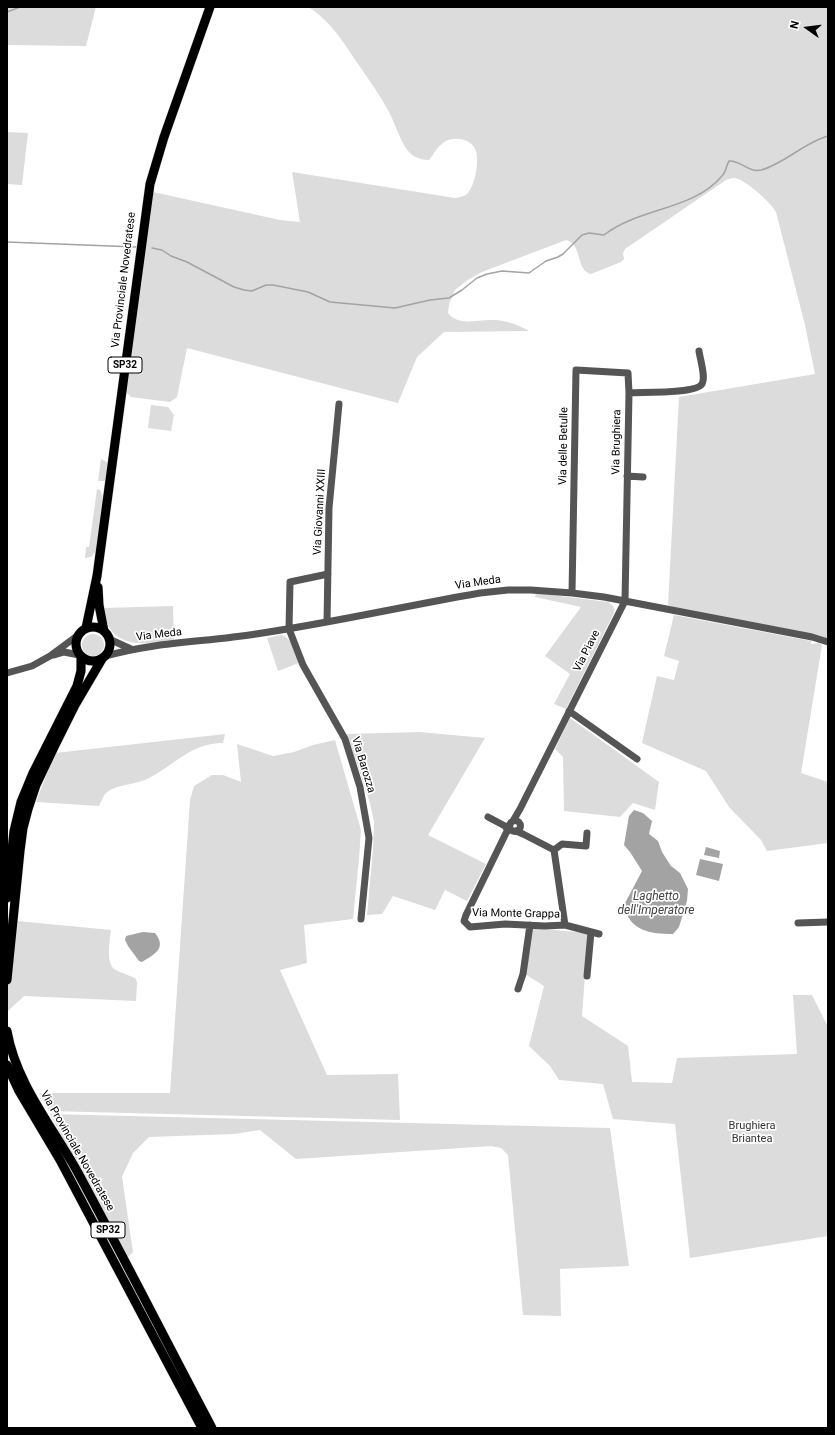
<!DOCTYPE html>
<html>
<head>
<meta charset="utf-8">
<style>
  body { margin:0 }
  #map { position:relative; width:835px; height:1435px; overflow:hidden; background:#fff; font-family:Roboto,sans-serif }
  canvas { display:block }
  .frame { position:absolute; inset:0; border:8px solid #000; pointer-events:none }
  .north { position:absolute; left:787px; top:8px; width:40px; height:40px; -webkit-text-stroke:3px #fff; paint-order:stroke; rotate:284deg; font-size:11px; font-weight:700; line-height:16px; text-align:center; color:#000 }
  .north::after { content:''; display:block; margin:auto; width:14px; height:18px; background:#000; clip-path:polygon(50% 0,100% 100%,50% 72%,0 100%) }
</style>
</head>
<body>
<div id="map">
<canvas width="835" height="1435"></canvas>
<div class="frame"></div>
<div class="north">N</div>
</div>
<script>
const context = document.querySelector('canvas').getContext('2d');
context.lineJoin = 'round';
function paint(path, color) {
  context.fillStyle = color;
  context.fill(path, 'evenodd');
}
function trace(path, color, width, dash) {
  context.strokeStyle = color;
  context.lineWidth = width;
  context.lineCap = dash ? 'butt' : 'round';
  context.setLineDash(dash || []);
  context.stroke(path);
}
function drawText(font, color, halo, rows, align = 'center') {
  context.font = font + ' Roboto,sans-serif';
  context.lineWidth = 3.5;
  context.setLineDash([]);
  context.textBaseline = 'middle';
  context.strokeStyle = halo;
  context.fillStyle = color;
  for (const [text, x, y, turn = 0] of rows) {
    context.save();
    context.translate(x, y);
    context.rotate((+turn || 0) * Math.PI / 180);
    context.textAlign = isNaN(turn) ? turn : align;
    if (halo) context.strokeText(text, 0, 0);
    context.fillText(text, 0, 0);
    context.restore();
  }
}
paint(new Path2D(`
  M7,7H96L86,46L7,45Z
  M308,7H828V639L678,609L668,605L679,397L815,374L805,325L776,212C771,203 748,182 738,179C734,177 731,178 726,180L625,249L623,253L624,259L621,262L591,274C575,270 583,244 566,240L482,272L466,281L455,290L449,304L448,313C459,327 478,319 493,320C507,320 518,325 529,331L444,332L417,357L398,403L187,348L177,397L170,402L131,397L126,392L129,358L134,334L153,192L280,220L300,222L292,172L455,198C459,197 464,197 467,194C475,187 481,156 474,147C468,138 451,136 443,143C437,147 434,154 429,160C421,160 413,157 408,151C399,139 396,125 389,112C380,95 369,80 358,64C344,43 330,20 308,7Z
  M7,132L28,133L22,185L7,184Z
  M151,405L168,407L174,415L171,431L148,428Z
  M101,459L108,463L106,479L104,481H98Z
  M97,489L100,490L103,496L96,551L91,557L85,558L86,547H89Z
  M536,593L608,602C613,605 615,607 614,613L566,709L554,704L570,674L545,656L581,607L535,597Z
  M173,606L174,641C151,643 119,650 107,623C106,618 105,613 104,608Z
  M674,615L811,641V644L819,643L822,645L801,773L828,782V843L767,851L761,840L729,807L706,771L642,743L657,676L674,680L679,661L664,656Z
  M82 645a11 11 0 1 1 22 0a11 11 0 1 1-22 0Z
  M281,635C292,637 296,654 299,663L278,671L267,638Z
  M570,718L659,782L655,810L633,803L620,817L564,811L563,757L555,749Z
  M420,732L485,738L428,835L486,864L467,901L445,890L435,910L393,896L382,914L367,915L373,849L374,822L370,803L347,734Z
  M225,734L223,743C190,743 174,766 147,779C134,785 117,784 106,793C103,796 101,802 99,806L36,802L55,753Z
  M335,740L361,830L359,859L353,919L304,925L307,963L280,970L327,1075L398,1074L400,1120L49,1111L39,1093H170L190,800L194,786L212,775H223L241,782L237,744L273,756L294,752L313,745Z
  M17,921L111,930C110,939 106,960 113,968C117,972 130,975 136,979L137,983L136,1001L24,996L7,1012V930Z
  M532,928L588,933L582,1016L628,1046L632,1082L672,1083L677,1058L797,1054L793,995H812L828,1027V1236L690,1258L675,1124L613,1119L603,1084L559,1080L550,1066L529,1046L544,986L525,974Z
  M50,1114L610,1128L629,1266L560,1269L561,1316L523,1315L508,1155L501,1148L491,1146L296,1159L260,1130L234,1134L149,1137L133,1153L122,1177L133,1252L126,1259Z`), '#dcdcdc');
paint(new Path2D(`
  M634,810L643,813L652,821L649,834L658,841L662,852L671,866L680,873L688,889L687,901L679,927L673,934C650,934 629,931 624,905L642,871L630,852L624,845L629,816Z
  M706,847L720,851L719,858L704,855Z
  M700,859L723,864L719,881L696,875Z
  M143,932L155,933C167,948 155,954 142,962L139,961L128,946L125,940L126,936Z`), '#a3a3a3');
trace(new Path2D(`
  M7,12L20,7
  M7,242L136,247
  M152,248L162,250L171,256L187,262L234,287L244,290L252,291L266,285H273L308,292L330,302L395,308L430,300L449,298L462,290L477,278L487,274L502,271L529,273L546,261L558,257L563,254L582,235L589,233L604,235C638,208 693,210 721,177C726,173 726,166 729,161C741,160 748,173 761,170C784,164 805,142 828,136`), '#a3a3a3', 1.5);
const major = new Path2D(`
  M98,587L99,605L104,631
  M76 644a17 17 0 1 1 34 0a17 17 0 1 1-34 0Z
  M86,628L97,576L150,184L164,137L210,7
  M7,898L14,831L21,802L33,773L77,686L81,671V658
  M7,980L20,851L23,828L28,809L36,785L55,745L75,705L102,659
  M7,1031C16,1083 52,1126 77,1171C123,1256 167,1343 212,1428
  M7,1065L19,1091L60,1160L202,1428`);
trace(major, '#dbdbdb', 10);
trace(new Path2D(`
  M627,476L643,477
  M328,574L290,582L289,629L303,665L345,739L360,787L369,838L361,919
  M572,593L576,370L628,373L629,393
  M327,622L329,508L339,404
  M109,639L131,649
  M54,655L64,652L79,655
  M106,656C154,642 206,642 256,634C331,623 405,606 480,593L508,590H531L572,593L604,597L812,637L828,642
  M7,673L32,666L50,656L77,636
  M569,711L637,759
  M488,817L505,826L508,831
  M509.5 826a5.5 5.5 0 1 1 11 0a5.5 5.5 0 1 1-11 0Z
  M513,821L520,809L625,601L629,393C641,392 696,394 702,384C706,377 700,359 699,351
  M510,825L466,915L464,921L470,927L505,924L545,926L565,925L599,934
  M516,831L523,834L554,850L565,925
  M554,850L562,844L586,846L587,833
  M798,923L828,922
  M587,976L591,932
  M518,989L523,974L530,925`), '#555', 7);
trace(major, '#000', 9);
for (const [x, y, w] of [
  [125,365,34],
  [108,1230,34]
]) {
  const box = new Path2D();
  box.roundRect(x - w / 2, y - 8, w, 16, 3);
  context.fillStyle = '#fff';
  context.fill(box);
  trace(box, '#000', 1);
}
drawText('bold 10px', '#000', null, [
  ["SP32",125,365],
  ["SP32",108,1230]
]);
drawText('11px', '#000', '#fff', [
  ["Via Provinciale Novedratese",124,280,-83],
  ["Via Brughiera",617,442,-89],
  ["Via delle Betulle",564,446,-89],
  ["Via Giovanni XXIII",320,512,-87],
  ["Via Meda",478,583,-8],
  ["Via Meda",159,635,-7],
  ["Via Piave",587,651,-63],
  ["Via Barozza",363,765,73],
  ["Via Monte Grappa",516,914,1],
  ["Via Provinciale Novedratese",77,1151,60]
]);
drawText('11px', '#333', '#fff', [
  ["Brughiera",752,1126],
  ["Briantea",752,1139]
]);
drawText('italic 12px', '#444', '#fff', [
  ["Laghetto",656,897],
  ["dell'Imperatore",656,911]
]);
</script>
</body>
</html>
